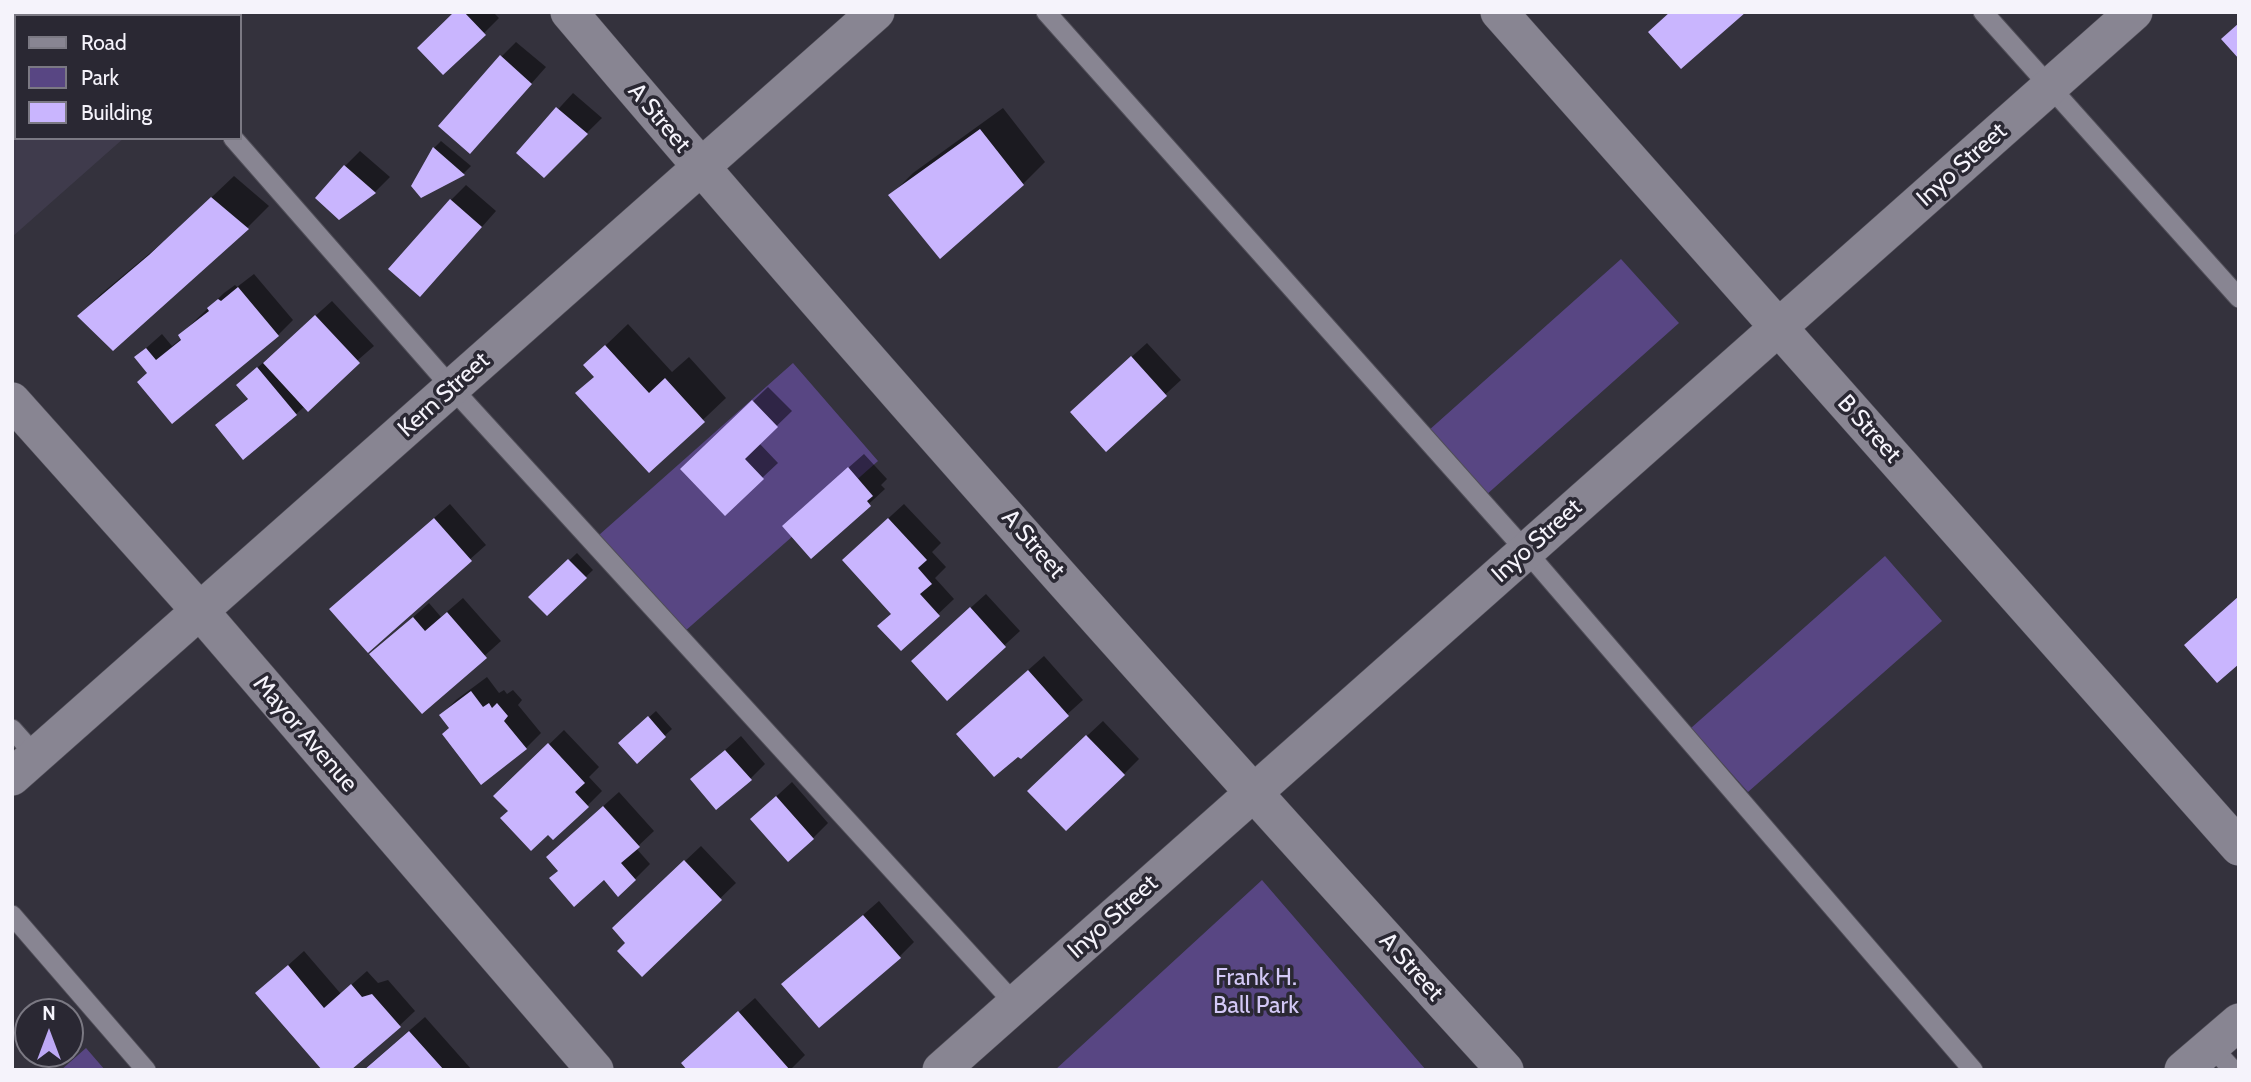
<!DOCTYPE html>
<html>
<head>
<meta charset="utf-8">
<style>
  body { margin:0 }
  #map { position:relative; width:2251px; height:1082px; overflow:hidden; background:#34323d; font-family:Cabin,sans-serif }
  canvas { display:block }
  .frame { position:absolute; inset:0; border:14px solid #f5f3fb; pointer-events:none }
  .legend { position:absolute; left:14px; top:14px; width:228px; height:126px; box-sizing:border-box; background:#2a2833; border:2px solid #7b7983; margin:0; padding:9px 12px; list-style:none; font-size:21px; color:#f5f3fb }
  .legend li { display:flex; align-items:center; gap:14px; height:35px }
  .legend b { width:35px; border:2px solid #7b7983 }
  .north { position:absolute; left:14px; top:998px; width:70px; height:70px; box-sizing:border-box; background:#2a2833; border:2px solid #7b7983; border-radius:50%; rotate:0deg; font-size:19px; font-weight:700; line-height:28px; text-align:center; color:#f5f3fb }
  .north::after { content:''; display:block; margin:auto; width:24px; height:32px; background:#bda9f5; clip-path:polygon(50% 0,100% 100%,50% 72%,0 100%) }
</style>
</head>
<body>
<div id="map">
<canvas width="2251" height="1082"></canvas>
<div class="frame"></div>
<ul class="legend">
<li><b style="height:9px;background:#888592"></b>Road</li>
<li><b style="height:19px;background:#584683"></b>Park</li>
<li><b style="height:19px;background:#c9b5fe"></b>Building</li>
</ul>
<div class="north">N</div>
</div>
<script>
const context = document.querySelector('canvas').getContext('2d');
context.lineJoin = 'round';
function paint(path, color) {
  context.fillStyle = color;
  context.fill(path, 'evenodd');
}
function trace(path, color, width, dash) {
  context.strokeStyle = color;
  context.lineWidth = width;
  context.lineCap = dash ? 'butt' : 'round';
  context.setLineDash(dash || []);
  context.stroke(path);
}
function drawText(font, color, halo, rows, align = 'center') {
  context.font = font + ' Cabin,sans-serif';
  context.lineWidth = 7;
  context.setLineDash([]);
  context.textBaseline = 'middle';
  context.strokeStyle = halo;
  context.fillStyle = color;
  for (const [text, x, y, turn = 0] of rows) {
    context.save();
    context.translate(x, y);
    context.rotate((+turn || 0) * Math.PI / 180);
    context.textAlign = isNaN(turn) ? turn : align;
    if (halo) context.strokeText(text, 0, 0);
    context.fillText(text, 0, 0);
    context.restore();
  }
}
paint(new Path2D(`
  M12,12H91L94,16H16V138H124L12,237Z`), '#3f3b4c');
paint(new Path2D(`
  M1621,259L1679,323L1485,496L1428,431Z
  M793,363L878,461L684,632L599,535Z
  M1885,556L1942,621L1748,792L1691,728Z
  M1262,880L1426,1070H1055Z
  M86,1048L105,1070H61Z`), '#584683');
paint(new Path2D(`
  M456,12H493L499,18L484,33Z
  M516,42L546,67L485,136L501,57Z
  M573,93L602,118L544,175L518,153Z
  M1003,108L1045,162L1023,184L891,195L913,173Z
  M441,141L471,166L464,173L422,196L413,186L434,148Z
  M360,151L390,177L375,192L345,166Z
  M234,176L269,206L247,228L79,316L101,294L174,233Z
  M466,185L496,211L435,280L451,200Z
  M254,274L293,320L278,335L149,372L136,357L162,334L172,346L182,338L180,335L224,293L235,285L237,287Z
  M332,301L374,346L296,414L217,426L249,397L238,385Z
  M628,324L672,372L689,357L726,398L649,471L595,376L585,365Z
  M1147,343L1181,380L1106,449L1087,397Z
  M768,387L792,411L759,443L778,463L762,478L698,454Z
  M864,454L887,479L881,485L885,489L811,557L799,511Z
  M450,504L486,545L368,650L347,594Z
  M904,504L941,543L932,552L946,567L935,578L954,599L901,649L893,613L859,545Z
  M577,553L593,570L547,614L531,597Z
  M986,594L1020,631L947,698L928,646Z
  M463,598L501,641L422,712L372,654L429,603L441,617Z
  M1044,656L1083,700L1021,756L973,719Z
  M487,677L499,693L504,690L507,694L513,690L522,700L518,705L541,733L526,748L451,727L441,715L456,700Z
  M656,711L672,729L637,761L628,736Z
  M1103,721L1139,759L1124,774L1045,775Z
  M564,730L599,767L589,777L602,791L587,806L510,810L511,781Z
  M741,736L765,764L750,779H692Z
  M792,782L828,823L813,838L768,804Z
  M619,792L654,831L636,848L650,864L635,879L604,878L560,870L563,842Z
  M701,846L736,883L642,974L628,943L629,914Z
  M879,901L914,942L899,957L784,984Z
  M304,951L341,994L367,971L378,983L388,980L415,1011L399,1026L257,993Z
  M755,998L805,1055L790,1070H690L698,1048Z
  M425,1017L472,1070H365L367,1067Z`), '#0007');
paint(new Path2D(`
  M176,12H214L211,16H179Z
  M454,12H464L486,35L443,75L417,48Z
  M1670,12H1746L1681,69L1648,32Z
  M2239,23V59L2221,39Z
  M500,55L532,84L470,154L438,126Z
  M556,107L588,134L544,178L516,153Z
  M980,129L1024,185L940,259L888,195Z
  M433,147L465,175L421,198L411,186Z
  M344,165L376,193L339,220L315,198Z
  M211,197L249,229L113,351L77,316L149,255Z
  M450,199L482,227L420,297L388,269Z
  M238,287L279,336L172,424L137,382L147,373L134,357L146,348L156,360L181,340L178,335L209,311L207,308L218,299L221,301Z
  M315,315L360,363L308,412L263,363Z
  M605,345L649,393L665,378L705,422L649,473L575,393L594,377L583,365Z
  M1131,356L1167,396L1106,452L1070,412Z
  M257,367L297,415L243,460L215,425L248,399L236,385Z
  M752,400L778,427L745,459L764,479L725,516L680,469Z
  M848,467L873,496L867,501L871,506L811,559L782,526Z
  M434,518L472,561L368,653L329,609Z
  M888,518L927,560L918,568L932,584L920,594L940,616L901,651L877,626L891,614L842,560Z
  M568,559L587,578L547,616L528,597Z
  M2239,596V664L2217,683L2184,645Z
  M970,607L1006,647L947,701L911,661Z
  M447,612L487,658L422,714L369,654L413,617L425,631Z
  M1028,670L1069,716L1021,759L1018,757L994,777L956,734Z
  M471,691L483,707L489,703L492,708L497,703L508,716L504,721L527,749L481,785L442,734L449,728L439,715Z
  M648,716L666,737L637,764L618,743Z
  M1086,735L1125,775L1066,831L1027,791Z
  M548,743L585,783L575,792L589,807L553,840L548,835L531,851L500,818L508,811L493,796Z
  M725,750L752,780L716,810L690,779Z
  M776,796L814,839L788,862L750,819Z
  M603,806L640,847L621,863L636,880L618,897L604,880L574,907L549,878L558,871L546,857Z
  M684,860L722,900L642,977L617,951L625,943L612,928Z
  M863,915L901,958L819,1028L781,984Z
  M288,965L324,1008L351,984L362,997L372,994L401,1027L351,1070H322L255,993Z
  M738,1011L790,1070H687L681,1063Z
  M409,1031L444,1070H364Z`), '#c9b5fe');
const lane = new Path2D(`
  M122,12L125,16
  M1046,12L1526,551L1973,1070
  M1983,12L2239,298
  M233,138L452,388L1015,1004
  M12,729L36,756
  M12,915L146,1070
  M2211,1046L2233,1070`);
const street = new Path2D(`
  M569,12C873,371 1188,722 1505,1070
  M1499,12L2239,847
  M12,401L200,611L595,1070
  M12,777L876,12
  M941,1070L2134,12
  M2183,1070L2239,1022`);
trace(lane, '#504e58', 21);
trace(street, '#504e58', 38);
trace(lane, '#888592', 19);
trace(street, '#888592', 37);
drawText('24px', '#f5f3fb', '#2a2833', [
  ["A Street",659,118,50],
  ["Inyo Street",1962,165,-42],
  ["Kern Street",444,395,-42],
  ["B Street",1869,429,48],
  ["Inyo Street",1537,541,-42],
  ["A Street",1033,544,49],
  ["Mayor Avenue",305,734,49],
  ["Inyo Street",1113,917,-42],
  ["A Street",1411,967,48]
]);
drawText('24px', '#d3c8f6', '#2a2833', [
  ["Frank H.",1256,978],
  ["Ball Park",1256,1006]
]);
</script>
</body>
</html>
